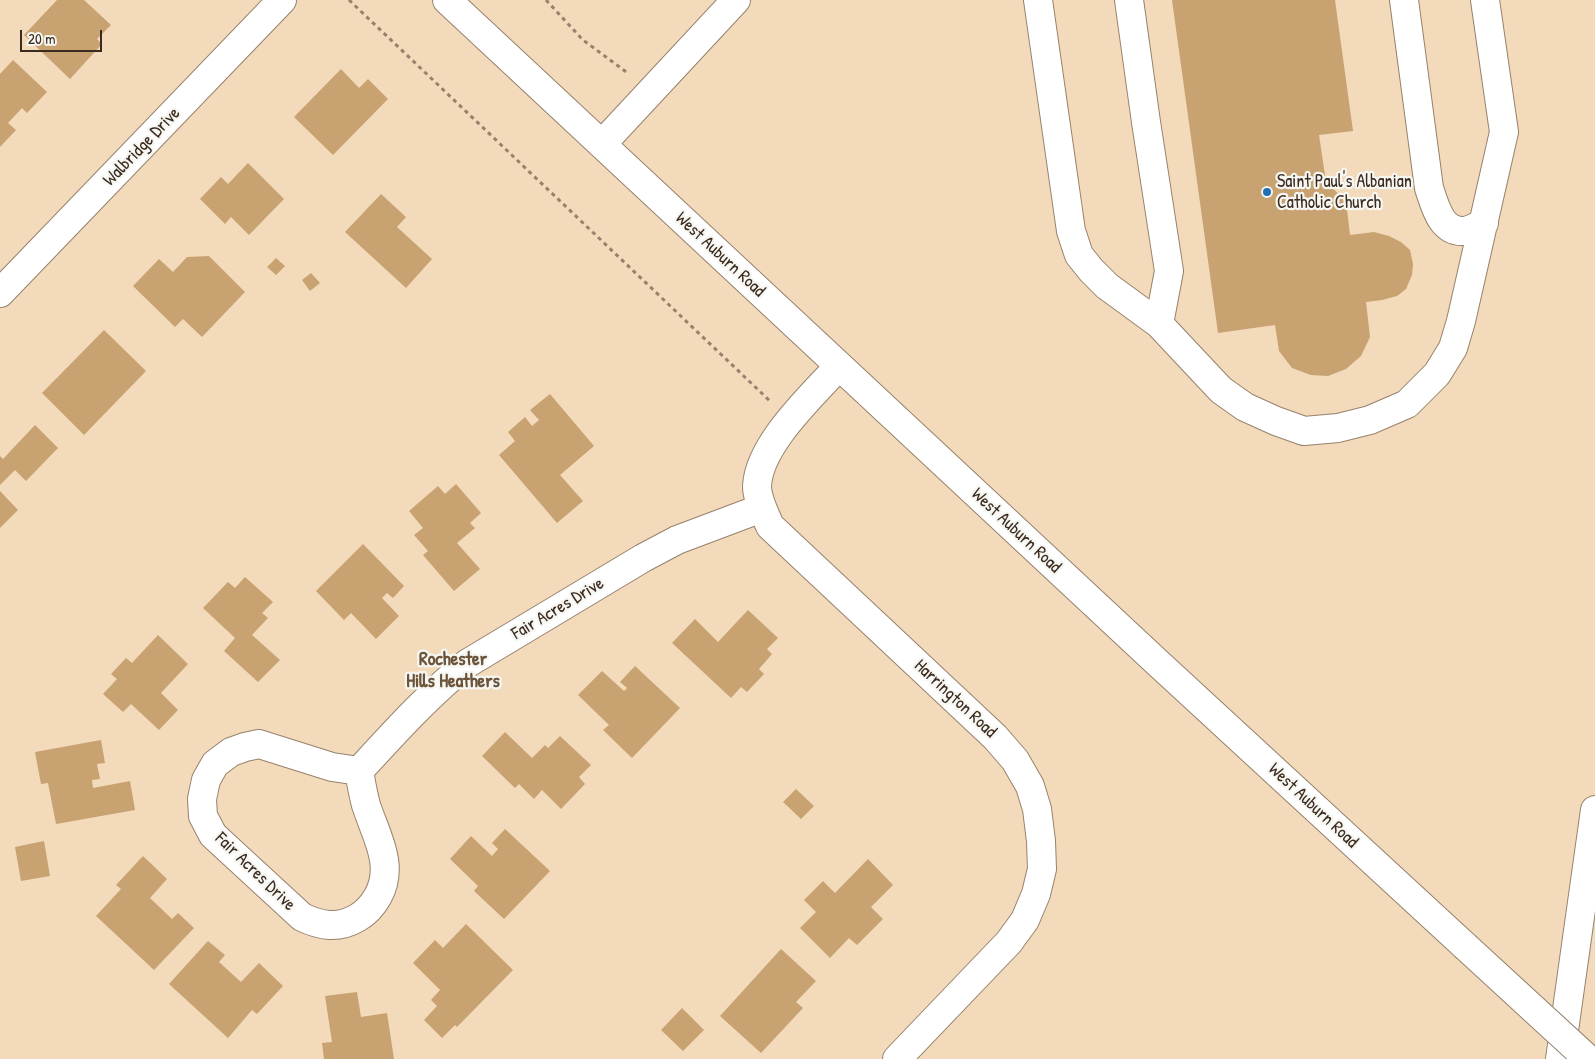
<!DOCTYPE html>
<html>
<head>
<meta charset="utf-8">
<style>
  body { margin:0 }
  #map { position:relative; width:1595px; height:1059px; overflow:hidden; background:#f2dabb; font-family:"Patrick Hand",sans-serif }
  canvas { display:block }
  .scale { position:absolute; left:20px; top:30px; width:82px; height:22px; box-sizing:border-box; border:2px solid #3b2a1e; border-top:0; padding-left:6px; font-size:15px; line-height:18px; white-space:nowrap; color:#3b2a1e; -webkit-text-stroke:4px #f6f6f2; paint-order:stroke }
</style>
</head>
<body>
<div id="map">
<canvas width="1595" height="1059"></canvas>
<div class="scale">20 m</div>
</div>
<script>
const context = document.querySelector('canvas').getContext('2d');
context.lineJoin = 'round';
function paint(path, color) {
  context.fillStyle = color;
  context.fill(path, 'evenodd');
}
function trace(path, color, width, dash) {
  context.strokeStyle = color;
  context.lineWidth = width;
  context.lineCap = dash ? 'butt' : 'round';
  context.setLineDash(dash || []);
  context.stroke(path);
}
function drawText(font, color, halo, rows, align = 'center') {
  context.font = font + ' "Patrick Hand",sans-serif';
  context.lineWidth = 4.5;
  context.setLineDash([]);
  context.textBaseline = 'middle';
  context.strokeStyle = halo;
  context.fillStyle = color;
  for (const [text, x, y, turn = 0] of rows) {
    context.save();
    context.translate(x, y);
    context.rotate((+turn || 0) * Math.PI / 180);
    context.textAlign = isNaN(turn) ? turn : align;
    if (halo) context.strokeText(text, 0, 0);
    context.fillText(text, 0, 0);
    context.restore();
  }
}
paint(new Path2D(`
  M57,0H84L111,25L97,39L102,44L70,79L24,35Z
  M1172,0H1335L1353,131L1319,135L1326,182L1346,201L1350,235L1374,232L1389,236L1401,242L1410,250L1413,264L1412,275L1406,289L1397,296L1382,300L1366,302L1370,337L1361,356L1346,369L1328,376L1311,375L1292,368L1279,351L1275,325L1218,333Z
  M13,60L47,92L27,113L22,108L8,123L16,130L0,147V74Z
  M341,69L359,88L368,79L388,99L333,155L294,117Z
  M248,163L284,199L249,235L231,217L225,224L200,199L221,177L228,184Z
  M381,194L406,217L397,227L432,259L406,288L345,232Z
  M209,256L245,292L202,337L183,319L175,327L133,286L159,259L173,272L187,257Z
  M276,258L285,266L276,275L267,267Z
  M311,273L320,283L310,291L302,280Z
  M104,330L146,371L84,435L42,393Z
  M550,394L594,446L560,475L583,501L557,523L499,455L515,441L508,432L525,417L532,426L539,420L530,410Z
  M35,425L58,448L26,481L15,470L0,485V456L3,459Z
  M456,484L481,513L470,523L475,528L457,543L480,569L454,591L423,555L428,551L414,535L423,528L409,511L438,486L445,494Z
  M0,491L18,510L0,528Z
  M363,544L404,586L393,598L387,593L382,598L399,616L376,639L351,613L344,620L316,591Z
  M245,577L273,602L262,613L268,618L252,635L280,660L258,682L224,651L235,638L203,608L228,582L235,588Z
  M748,610L778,638L767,649L772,654L759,669L764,674L747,692L741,687L731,698L672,643L695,619L718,642Z
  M158,635L188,664L161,693L178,710L159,730L131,704L123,712L103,694L117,679L111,674L126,658L132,663Z
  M635,666L680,708L632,758L603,730L609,725L578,695L602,671L624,691L627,688L620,682Z
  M505,732L532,758L545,745L548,748L560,736L591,765L579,777L585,784L561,809L542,790L534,799L519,784L515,788L482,756Z
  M101,740L105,763L97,764L100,779L92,780L93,788L130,781L135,810L56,824L48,783L41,784L35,752Z
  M796,789L814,806L801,819L783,802Z
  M505,829L550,871L504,919L474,891L478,886L450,859L471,836L492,856L498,849L492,843Z
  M44,841L50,876L21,881L15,847Z
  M143,856L167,879L150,898L172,919L178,913L194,928L154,970L96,916L121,889L116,885Z
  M868,859L893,885L871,907L883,919L857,945L849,938L830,958L800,928L816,912L804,900L823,881L835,893Z
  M466,924L513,970L457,1027L455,1025L442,1038L424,1020L437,1006L431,1000L440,990L413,963L435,940L443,948Z
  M208,941L225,955L219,962L241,982L259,963L283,986L257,1014L252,1010L228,1038L169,984Z
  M781,949L816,981L796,1002L803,1008L761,1053L720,1016Z
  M357,992L361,1017L387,1013L394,1059H324L322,1043L332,1042L325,996Z
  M682,1008L704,1030L683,1051L661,1030Z`), '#c8a271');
const minor = new Path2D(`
  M1038,0L1071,231L1079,255L1091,270L1107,286L1159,324L1221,390L1245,407L1276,421L1304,431L1338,428L1370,420L1407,404L1437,374L1453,348L1461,321L1504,132L1485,0
  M1129,0L1146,122L1169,271L1159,324
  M1404,0L1429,188C1435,206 1441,233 1465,231C1471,230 1478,226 1484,223
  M602,144L736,0
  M0,293L282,0
  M839,366C812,396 759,444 757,486C757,499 765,514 770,526L995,737L1015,760L1030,786L1037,809L1041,841L1042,869L1036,894L1025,920L1009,942L897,1059
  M359,771C361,782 363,794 366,805C376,836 395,865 378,896C373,905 366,913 357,918C338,929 321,926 302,917L213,835L203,816L202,799L206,780L215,764L231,752L245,747L259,744L332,767L359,771C394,733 428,695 468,663L643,558L677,540L762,508`);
const major = new Path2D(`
  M447,0L1159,664L1465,946`);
const highway = new Path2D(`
  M1560,1059L1595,810`);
trace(minor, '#96826c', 30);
trace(major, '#96826c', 30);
trace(highway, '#96826c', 30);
trace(new Path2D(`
  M349,0L771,402
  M546,0L583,40L629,74`), '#96826c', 3, [4, 4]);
trace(minor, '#fff', 28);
trace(major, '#fff', 28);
trace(highway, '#fff', 28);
const majorBridge = new Path2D(`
  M1465,946L1588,1059`);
trace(majorBridge, '#96826c', 30, []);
trace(majorBridge, '#fff', 28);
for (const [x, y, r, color] of [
  [1267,192,5,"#1f6fb2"]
]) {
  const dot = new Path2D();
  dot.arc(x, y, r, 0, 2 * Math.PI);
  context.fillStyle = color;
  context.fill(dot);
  trace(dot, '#f6f6f2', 2);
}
drawText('18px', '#3b2a1e', '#f6f6f2', [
  ["Walbridge Drive",142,147,-46],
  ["West Auburn Road",720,255,43],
  ["West Auburn Road",1016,531,43],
  ["Fair Acres Drive",558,609,-31],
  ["Harrington Road",955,699,43],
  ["West Auburn Road",1313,806,43],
  ["Fair Acres Drive",255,872,44]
]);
drawText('18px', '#3b2a1e', '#f6f6f2', [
  ["Saint Paul's Albanian",1277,182],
  ["Catholic Church",1277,203]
], 'left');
drawText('bold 19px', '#6c543b', '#f6f6f2', [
  ["Rochester",453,660],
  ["Hills Heathers",453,682]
]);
</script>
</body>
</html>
